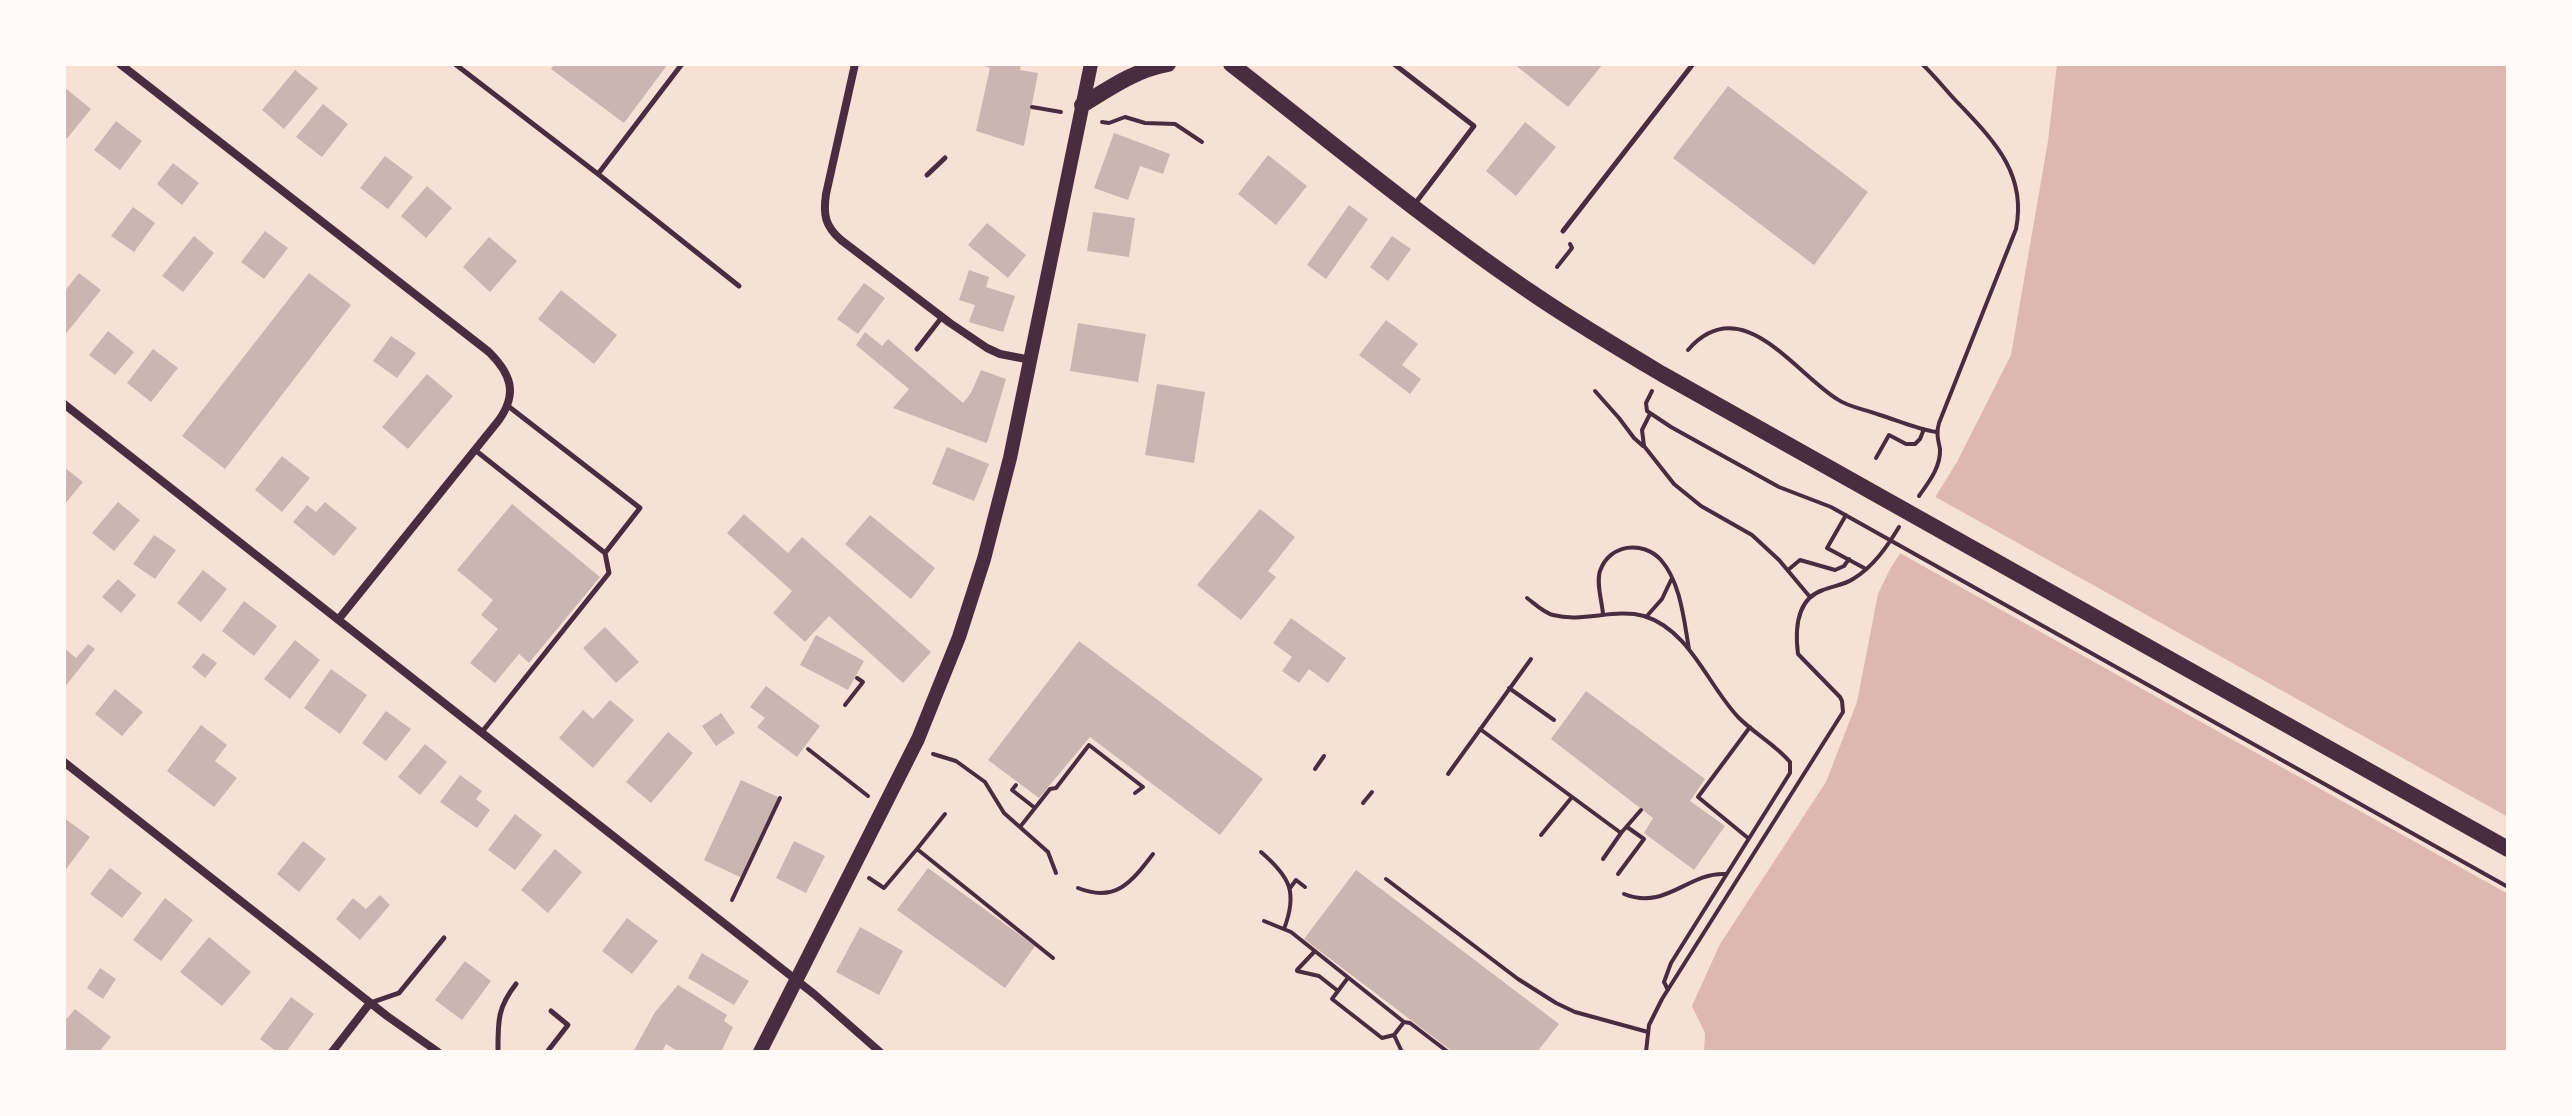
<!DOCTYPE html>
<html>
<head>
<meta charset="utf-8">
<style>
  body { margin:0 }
  #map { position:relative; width:2572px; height:1116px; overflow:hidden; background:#f7e1d7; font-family:Figtree,sans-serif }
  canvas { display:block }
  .frame { position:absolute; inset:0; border:66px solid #fffaf5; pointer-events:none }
</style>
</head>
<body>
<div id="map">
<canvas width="2572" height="1116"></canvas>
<div class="frame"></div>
</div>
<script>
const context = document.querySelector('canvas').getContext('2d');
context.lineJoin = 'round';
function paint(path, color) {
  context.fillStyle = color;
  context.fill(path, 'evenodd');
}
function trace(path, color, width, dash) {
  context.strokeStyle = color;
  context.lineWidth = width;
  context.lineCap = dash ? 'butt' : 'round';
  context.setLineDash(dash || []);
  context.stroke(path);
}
paint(new Path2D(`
  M2057,64H2508V1052H1704L1705,1033L1692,1006L1720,944L1826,782L1857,702L1878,594L1889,571L1957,462L2011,355L2048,141Z`), '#dcb8b0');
paint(new Path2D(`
  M1932,495L2508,817V894L1898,552Z`), '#f7e1d7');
paint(new Path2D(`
  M555,64H668L624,123L551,69Z
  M980,64H1021L1020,70L1038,73L1024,146L976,131L990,68Z
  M1514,64H1603L1568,107Z
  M295,70L318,88L284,129L262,110Z
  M1728,86L1868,192L1814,265L1673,158Z
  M64,87L91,109L64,142Z
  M323,104L348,124L322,157L296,137Z
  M116,121L142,141L120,170L94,150Z
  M1525,122L1556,147L1516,196L1486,171Z
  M1114,133L1170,154L1163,174L1140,166L1128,200L1094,188Z
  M1268,155L1307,186L1276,225L1238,194Z
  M385,156L413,177L388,209L360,188Z
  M173,163L199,183L182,205L157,184Z
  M427,186L452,208L426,238L401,216Z
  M1349,205L1368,219L1326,279L1307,265Z
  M133,207L155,223L134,252L111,236Z
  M1093,212L1135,218L1129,257L1087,251Z
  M987,223L1026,255L1008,278L968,245Z
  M265,231L288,248L264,279L241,262Z
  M194,236L214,253L183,292L162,276Z
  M1392,236L1411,249L1388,281L1370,267Z
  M489,237L517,261L490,292L463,267Z
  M969,270L989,277L986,287L1015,296L1003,332L969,322L975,305L959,300Z
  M79,273L101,290L64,336V292Z
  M309,273L351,305L225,469L182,436Z
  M864,283L885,298L858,334L837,319Z
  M561,290L617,335L594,364L538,319Z
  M1386,320L1418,344L1402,365L1421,379L1410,394L1359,355Z
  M1078,323L1146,334L1138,382L1070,371Z
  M108,331L134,352L115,375L89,355Z
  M865,332L882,346L888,339L963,403L971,393L981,370L1006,379L988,440L986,443L893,408L909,389L856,345Z
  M391,336L416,353L397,378L373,361Z
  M153,349L178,368L151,402L127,383Z
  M427,374L453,396L408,449L382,427Z
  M1157,384L1205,392L1194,463L1145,455Z
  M947,447L989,464L974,501L932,484Z
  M282,456L310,478L282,512L255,490Z
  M64,467L83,482L64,505Z
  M118,502L140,520L114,551L92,533Z
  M325,502L357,528L334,556L293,522L307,505L316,512Z
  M512,504L600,577L529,663L519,654L495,683L470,663L498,629L481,615L493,600L457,570Z
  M1260,509L1295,537L1268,571L1276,577L1241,620L1197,585Z
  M744,514L788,553L802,537L931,652L903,683L829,616L805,642L773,613L792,591L727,533Z
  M870,515L935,568L911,599L845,544Z
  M154,535L176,550L155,579L133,564Z
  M203,570L227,589L201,622L177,603Z
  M118,579L136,595L121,613L102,597Z
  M244,601L277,626L254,656L222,631Z
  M1291,618L1346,658L1328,683L1309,669L1299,683L1282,671L1292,657L1273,643Z
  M605,627L639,662L616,683L583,648Z
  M816,635L864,661L848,690L800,665Z
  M295,640L320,660L290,699L264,679Z
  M1079,641L1263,779L1220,835L1090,737L1039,798L988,760Z
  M88,644L95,649L64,688V648L76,658Z
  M203,653L217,663L205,678L192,667Z
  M331,669L367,695L340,734L304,708Z
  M766,686L820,726L797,757L757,727L765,718L750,707Z
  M115,689L143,712L122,736L95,714Z
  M1586,691L1705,779L1690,801L1725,826L1694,870L1644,833L1653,818L1551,739Z
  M610,700L634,720L593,768L559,738L583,710L593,719Z
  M386,711L411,729L386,761L362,743Z
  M721,713L735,733L716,746L702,726Z
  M201,725L227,745L215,761L237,778L214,807L167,771Z
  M668,732L693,753L651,803L626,782Z
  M425,744L447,762L420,795L398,777Z
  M460,775L482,791L476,799L490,810L477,828L440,802Z
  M741,780L780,798L742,878L704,860Z
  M515,814L542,835L515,870L488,850Z
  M64,818L90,837L64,872Z
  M303,841L326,859L299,892L277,874Z
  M794,841L825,856L806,893L776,878Z
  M555,849L582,872L548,913L521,890Z
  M110,868L142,893L122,918L90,894Z
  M928,868L1035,946L1005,988L897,910Z
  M1356,870L1559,1024L1537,1052H1453L1304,939Z
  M380,895L390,905L360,940L336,919L353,898L366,909Z
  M165,898L193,920L161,961L133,940Z
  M627,918L658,941L632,974L602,951Z
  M860,927L903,951L879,995L836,972Z
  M209,937L251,972L222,1006L180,972Z
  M702,953L749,981L734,1005L688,978Z
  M465,961L491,981L462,1020L435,1000Z
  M100,968L116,979L103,999L87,988Z
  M678,985L727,1015L724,1021L733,1027L721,1052H679L666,1044L662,1052H633L655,1012Z
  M291,997L314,1014L286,1052H277L260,1039Z
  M75,1009L111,1037L99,1052H64V1022Z`), '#ccb4b1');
trace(new Path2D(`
  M1032,107L1061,112
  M1102,122L1109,123L1125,117L1145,123L1175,124L1202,142
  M1557,267L1572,248L1570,244
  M1688,350C1741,289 1795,373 1837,399C1848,407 1864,409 1877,414C1897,420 1916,429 1936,432
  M1595,391L1619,418L1634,438L1643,446
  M1652,391L1646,403L1647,411L1671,427L1779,487L1831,507L2508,887
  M1650,414L1642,430L1644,446L1674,484L1701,506L1752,535L1779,560L1810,597
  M1876,458L1889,435L1906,444H1915L1920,439L1924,429
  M1919,496C1928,483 1941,467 1940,449C1938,439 1936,433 1939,423L2016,229C2027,174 1994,141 1960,105C1947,92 1936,77 1922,64
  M1846,515L1827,548L1866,569
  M1788,570L1800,560L1835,570L1844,566L1849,559
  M1527,598C1535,604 1544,613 1553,615C1583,623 1614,608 1644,616C1690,630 1708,686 1739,718C1755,734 1776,745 1790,762V773L1671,963L1664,982L1668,990
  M1603,614C1602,601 1596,583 1600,571C1609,544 1643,540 1661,560C1681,583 1684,621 1689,649
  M1646,617L1662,599L1671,580
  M1509,688L1554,720
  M845,705L863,682L857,678
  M1480,729L1621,833L1603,859
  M808,749L868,796
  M933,754L956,761L985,782L1004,813L1048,852L1056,873
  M1315,769L1324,756
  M1448,774L1531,659
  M1016,785L1012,790L1035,808
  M1363,803L1372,792
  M1020,827L1050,789L1056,788L1089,745L1143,787L1135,793
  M1621,833L1641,810
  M1541,835L1572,797
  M1748,838L1698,797L1750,727
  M917,849L945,814
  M1261,852C1290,877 1298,892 1284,929
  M1618,874L1644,839L1627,827
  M869,878L884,888L917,849L1053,958
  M1386,879L1518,979L1556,1003L1575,1012L1648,1032
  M1078,888C1115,903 1131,883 1153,854
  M1290,888L1296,880L1305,887
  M1624,894C1666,911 1688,872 1725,874
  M732,900L780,798
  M1264,921L1291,932L1404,1022L1394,1035L1402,1052
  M1297,970L1315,951
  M1297,971L1319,976L1338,991
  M1347,979L1332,999L1382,1038L1394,1035
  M1404,1022L1410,1023L1448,1052
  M1646,1052L1649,1025L1662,999L1843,712L1842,701L1840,697L1798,654C1795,630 1796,599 1823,590C1833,586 1844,585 1853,579C1873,567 1887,547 1899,527`), '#4a2c40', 4);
trace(new Path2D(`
  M455,64L598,174L682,64
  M1394,64L1474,126L1414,205
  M598,174L739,286
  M927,175L945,158
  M1563,231L1693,64
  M917,349L942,317
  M475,450L605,553L640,508L508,406
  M482,732L609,573L605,553
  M370,1003L399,993L444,938
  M498,1052C498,1022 497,1008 516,984
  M547,1052L568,1025L551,1011`), '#4a2c40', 5);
trace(new Path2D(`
  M120,64L489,352C511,374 518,393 499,420L338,620
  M855,64L826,194C823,215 825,226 841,240L950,323L987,348L1000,354L1031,360
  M64,404L814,994L880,1052
  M64,762L387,1016L438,1052
  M332,1052L370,1003`), '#4a2c40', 8);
trace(new Path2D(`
  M760,1052L918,739L959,637L984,559L1010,458L1091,64`), '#4a2c40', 14);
trace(new Path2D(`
  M1231,64C1332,143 1431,225 1538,297C1578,324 1620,349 1662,374L2508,849
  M1082,105C1110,88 1135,70 1168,64`), '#4a2c40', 16);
</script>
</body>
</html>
